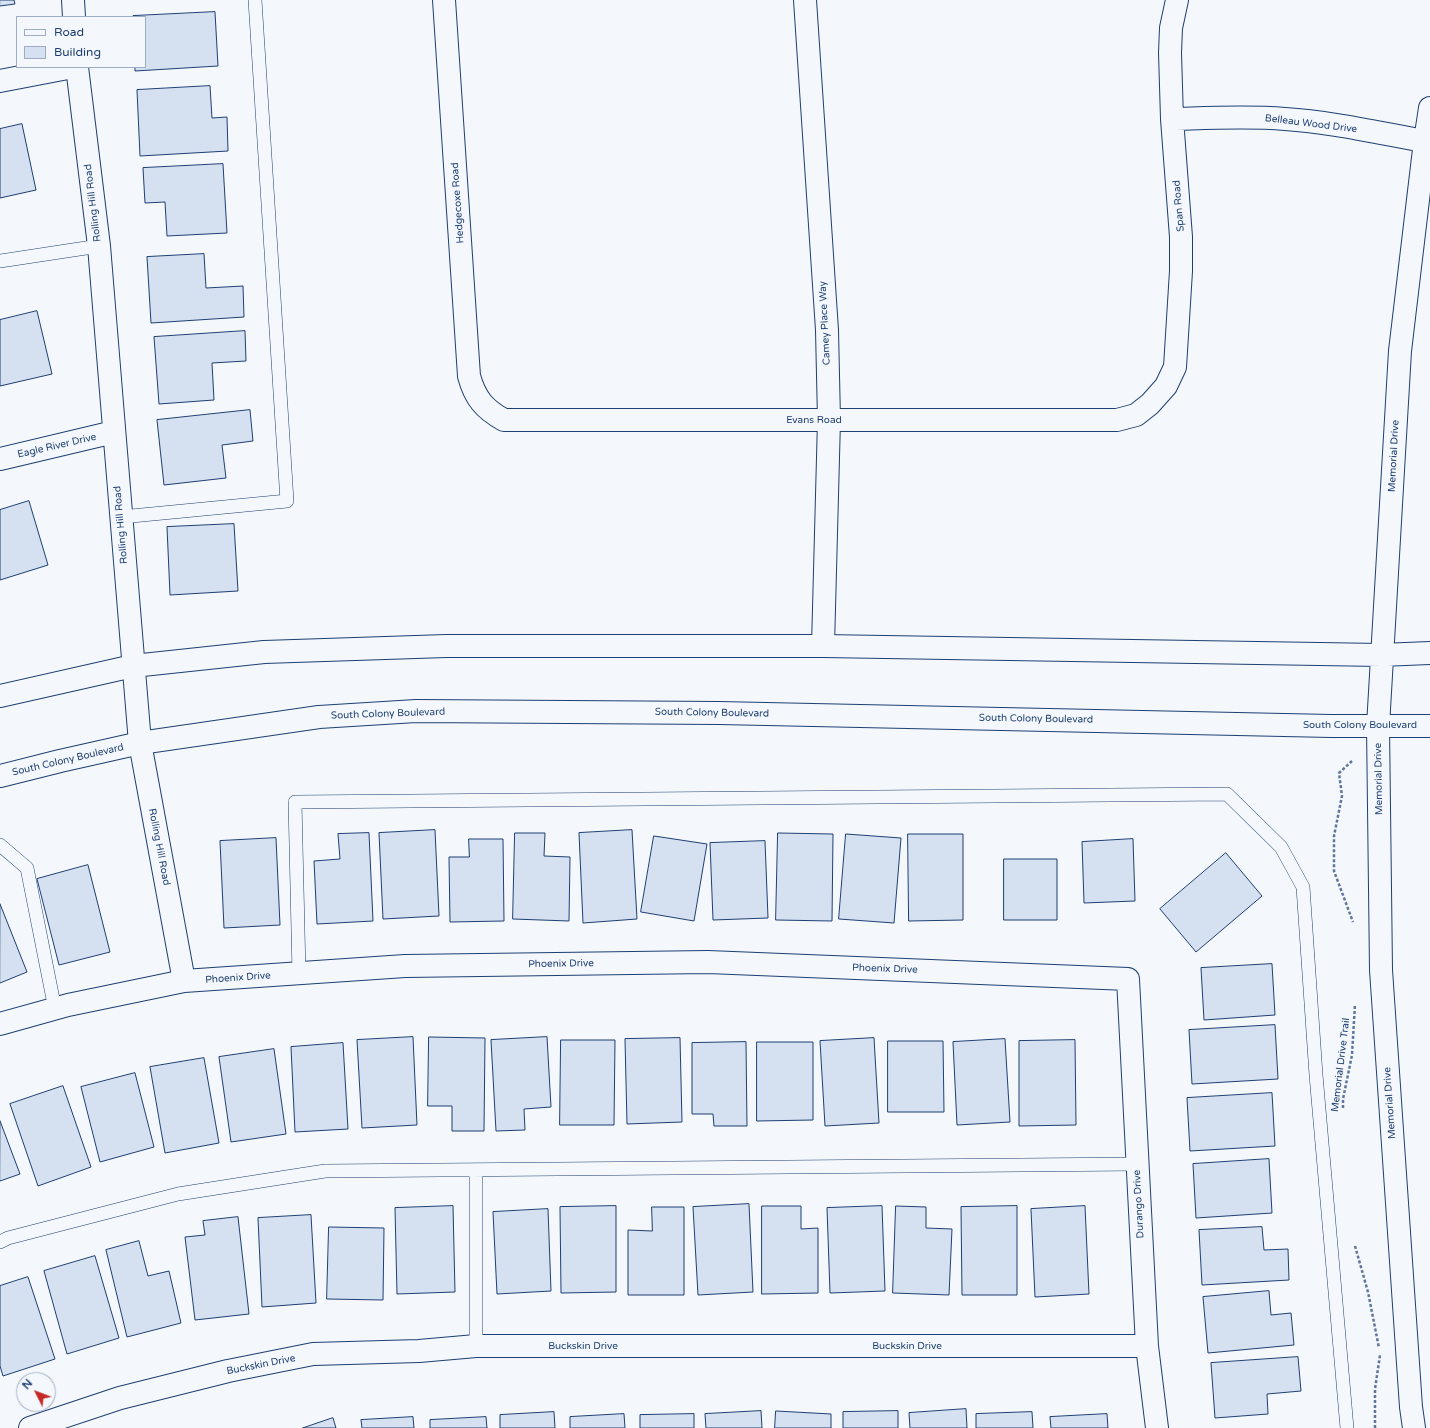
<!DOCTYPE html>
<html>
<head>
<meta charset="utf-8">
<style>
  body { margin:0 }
  #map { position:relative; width:1430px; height:1428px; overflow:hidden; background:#f4f7fb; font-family:"Varela Round",sans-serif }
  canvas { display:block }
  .legend { position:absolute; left:16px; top:16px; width:130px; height:52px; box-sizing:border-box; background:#f4f7fb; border:1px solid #9eadc5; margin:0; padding:5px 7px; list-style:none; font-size:12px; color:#1d3f73 }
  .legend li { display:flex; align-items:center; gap:8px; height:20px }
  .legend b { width:20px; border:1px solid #9eadc5 }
  .north { position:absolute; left:16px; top:1372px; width:40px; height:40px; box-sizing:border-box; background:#f4f7fb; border:1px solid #9eadc5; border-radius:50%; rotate:312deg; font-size:11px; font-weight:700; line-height:16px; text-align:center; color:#1d3f73 }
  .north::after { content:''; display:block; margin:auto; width:14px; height:18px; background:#c62828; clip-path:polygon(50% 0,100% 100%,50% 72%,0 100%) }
</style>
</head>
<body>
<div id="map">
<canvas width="1430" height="1428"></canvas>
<ul class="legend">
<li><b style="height:5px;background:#f4f7fb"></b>Road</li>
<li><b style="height:11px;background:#d5e0f0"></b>Building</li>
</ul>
<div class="north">N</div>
</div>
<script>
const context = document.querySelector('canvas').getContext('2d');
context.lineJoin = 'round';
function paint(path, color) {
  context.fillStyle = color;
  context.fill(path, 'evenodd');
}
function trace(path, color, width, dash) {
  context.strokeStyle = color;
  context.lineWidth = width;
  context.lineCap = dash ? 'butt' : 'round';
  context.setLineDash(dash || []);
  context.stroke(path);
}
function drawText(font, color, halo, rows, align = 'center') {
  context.font = font + ' "Varela Round",sans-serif';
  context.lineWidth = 3;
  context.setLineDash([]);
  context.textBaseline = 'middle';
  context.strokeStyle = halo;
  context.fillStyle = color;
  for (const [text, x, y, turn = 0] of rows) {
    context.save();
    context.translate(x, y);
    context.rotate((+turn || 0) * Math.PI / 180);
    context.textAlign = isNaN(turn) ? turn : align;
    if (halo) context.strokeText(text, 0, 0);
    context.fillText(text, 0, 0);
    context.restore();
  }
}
const building = new Path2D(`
  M0,0H14L15,4L0,6Z
  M215,12L218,66L135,71V67H145V17H133V16Z
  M210,86L212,118L227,117L228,151L140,156L137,90Z
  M22,124L36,190L0,198V129Z
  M223,164L227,233L167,236L165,202L145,203L143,168Z
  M204,254L206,288L243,286L244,317L151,323L147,257Z
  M37,311L52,374L0,386V320Z
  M245,331L246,361L212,363L214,400L159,404L154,337Z
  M250,410L253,441L222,445L226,478L164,485L157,420Z
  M29,501L48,565L0,580V510Z
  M234,524L238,591L170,595L167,527Z
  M435,830L439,916L383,919L379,833Z
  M632,830L637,919L583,923L579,833Z
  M369,833L373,921L317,924L314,861L340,859L338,834Z
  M515,833H545L544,856L570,857L569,921L513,919Z
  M778,833L833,834L832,921L776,920Z
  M846,834L901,838L894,923L839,919Z
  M908,834H963V920L909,921Z
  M654,836L707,844L694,921L641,912Z
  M276,838L280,925L224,928L220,841Z
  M469,839H503L504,921L450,922L449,857H469Z
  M1133,839L1135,901L1084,903L1082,842Z
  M765,841L768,918L713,920L710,843Z
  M1226,853L1262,896L1196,952L1160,909Z
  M1004,859H1057V920H1004Z
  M88,865L110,952L59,965L37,879Z
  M0,904L27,972L0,983Z
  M1272,964L1275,1015L1204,1020L1201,968Z
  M1275,1025L1278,1079L1192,1084L1189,1030Z
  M413,1037L417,1125L362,1128L357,1040Z
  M429,1037L485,1038L484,1131H452V1106H428Z
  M547,1037L551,1107L524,1109L525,1130L496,1131L491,1040Z
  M680,1038L682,1122L627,1124L625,1039Z
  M874,1038L879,1123L825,1126L820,1041Z
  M1005,1039L1010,1122L957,1125L953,1042Z
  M561,1040H615L614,1125H560Z
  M1075,1040L1076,1125L1019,1126V1041Z
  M888,1041H943L944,1112H888Z
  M746,1042L747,1126H714L713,1114H692V1043Z
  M757,1042H813V1120L757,1121Z
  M343,1043L348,1129L295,1132L291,1047Z
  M274,1049L286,1134L231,1142L219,1057Z
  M204,1058L219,1143L165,1153L150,1067Z
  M135,1073L154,1147L100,1162L81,1087Z
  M63,1086L91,1167L38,1186L10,1104Z
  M1272,1093L1275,1146L1190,1151L1187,1098Z
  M0,1121L20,1174L0,1181Z
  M1269,1159L1272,1213L1196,1218L1193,1164Z
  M749,1204L753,1292L698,1295L693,1207Z
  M453,1206L455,1292L397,1294L395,1208Z
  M616,1206V1292L561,1293L560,1207Z
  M762,1206H801V1229L818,1228V1293L762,1294Z
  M882,1206L885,1291L830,1293L827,1208Z
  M896,1206L926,1207V1228L952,1229L949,1295L893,1293Z
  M1017,1206V1295H962L961,1207Z
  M1085,1206L1089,1294L1035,1297L1031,1209Z
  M652,1207H684V1295H628V1230L652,1231Z
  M548,1209L551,1291L497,1294L493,1212Z
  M311,1215L316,1303L262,1307L258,1218Z
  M238,1217L249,1314L195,1320L185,1237L205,1235L203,1221Z
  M329,1227L384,1228L383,1300L327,1299Z
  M1262,1227L1264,1250L1288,1249L1289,1280L1202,1285L1199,1230Z
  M139,1241L148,1276L169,1271L181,1323L127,1337L106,1250Z
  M95,1256L119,1338L67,1354L44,1271Z
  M28,1277L55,1359L3,1376L0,1366V1286Z
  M1269,1291L1271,1315L1291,1313L1294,1345L1208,1353L1203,1297Z
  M1298,1357L1301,1391L1267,1394L1268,1414L1215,1418L1211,1363Z
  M966,1409L967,1428H910L909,1413Z
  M761,1411L762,1428H706L705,1414Z
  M776,1411L831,1414V1428H775Z
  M898,1411V1428H843V1412Z
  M554,1412L555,1428H500V1415Z
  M1032,1412L1033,1428H976V1414Z
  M624,1414L625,1428H570V1417Z
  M694,1414V1428H640V1415Z
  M1107,1414L1108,1428H1051L1050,1417Z
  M413,1417L414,1428H362L361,1420Z
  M486,1417L487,1428H430V1420Z
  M333,1418L336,1428H303Z`);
paint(building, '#d5e0f0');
trace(building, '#1d3f73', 1);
const lane = new Path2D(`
  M0,261L99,246
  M121,517L287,501L255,0
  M0,845L27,868L55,1009
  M299,973L295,802L1227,794L1281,847L1303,887L1316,1075L1347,1428
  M0,1242L8,1238L178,1194L325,1171L1137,1164
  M476,1346V1170`);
const street = new Path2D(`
  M73,0L74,17
  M444,0L469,376C475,398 484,409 504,420H1117L1136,415L1150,404L1166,386L1175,367L1181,271V237L1172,119L1170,53L1171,28L1177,0
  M805,0L827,330L829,420L823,646
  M77,67L99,246L140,743L184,981
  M0,81L73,67
  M1172,119C1210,118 1248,116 1285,119C1332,122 1379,133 1425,141
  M0,459L114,432
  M0,1024L68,1005L184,981L405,966L708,962L1128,979L1147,1346L1157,1428
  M30,1428L120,1398L228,1371L313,1354L419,1351L476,1346H1147`);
const secondary = new Path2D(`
  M0,696L133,666L264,652L446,646H823L1381,655L1430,653
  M0,776L60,761L140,743L319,717L416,711L719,713L1331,726H1430
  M1414,1428L1411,1407L1381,970L1378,726L1400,351L1425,141L1430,108`);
trace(lane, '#1d3f73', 14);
trace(street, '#1d3f73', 24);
trace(secondary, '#1d3f73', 24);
trace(new Path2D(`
  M1352,761L1339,773L1342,796L1334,836V871L1353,922
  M1343,1108V1099L1352,1055L1355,1004
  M1355,1246L1368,1292L1379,1348
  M1375,1428V1389L1380,1355`), '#5e769c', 2.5, [3, 2]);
trace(lane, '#f4f7fb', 13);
trace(street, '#f4f7fb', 22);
trace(secondary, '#f4f7fb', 22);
drawText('10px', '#1d3f73', '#f4f7fb', [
  ["Belleau Wood Drive",1311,124,7],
  ["Rolling Hill Road",93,203,-97],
  ["Hedgecoxe Road",458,203,-94],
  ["Span Road",1179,206,-95],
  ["Camey Place Way",825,323,-93],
  ["Evans Road",814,420],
  ["Eagle River Drive",57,446,-13],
  ["Memorial Drive",1394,456,-87],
  ["Rolling Hill Road",121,525,-95],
  ["South Colony Boulevard",712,713,1],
  ["South Colony Boulevard",388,714,-2],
  ["South Colony Boulevard",1036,719,1],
  ["South Colony Boulevard",1360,725],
  ["South Colony Boulevard",68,760,-13],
  ["Memorial Drive",1379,779,-91],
  ["Rolling Hill Road",159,847,79],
  ["Phoenix Drive",561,964,-1],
  ["Phoenix Drive",885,969,2],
  ["Phoenix Drive",238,978,-4],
  ["Memorial Drive Trail",1341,1065,-83],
  ["Memorial Drive",1390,1103,-94],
  ["Durango Drive",1139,1204,-93],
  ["Buckskin Drive",583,1346],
  ["Buckskin Drive",907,1346],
  ["Buckskin Drive",261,1365,-11]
]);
</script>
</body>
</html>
